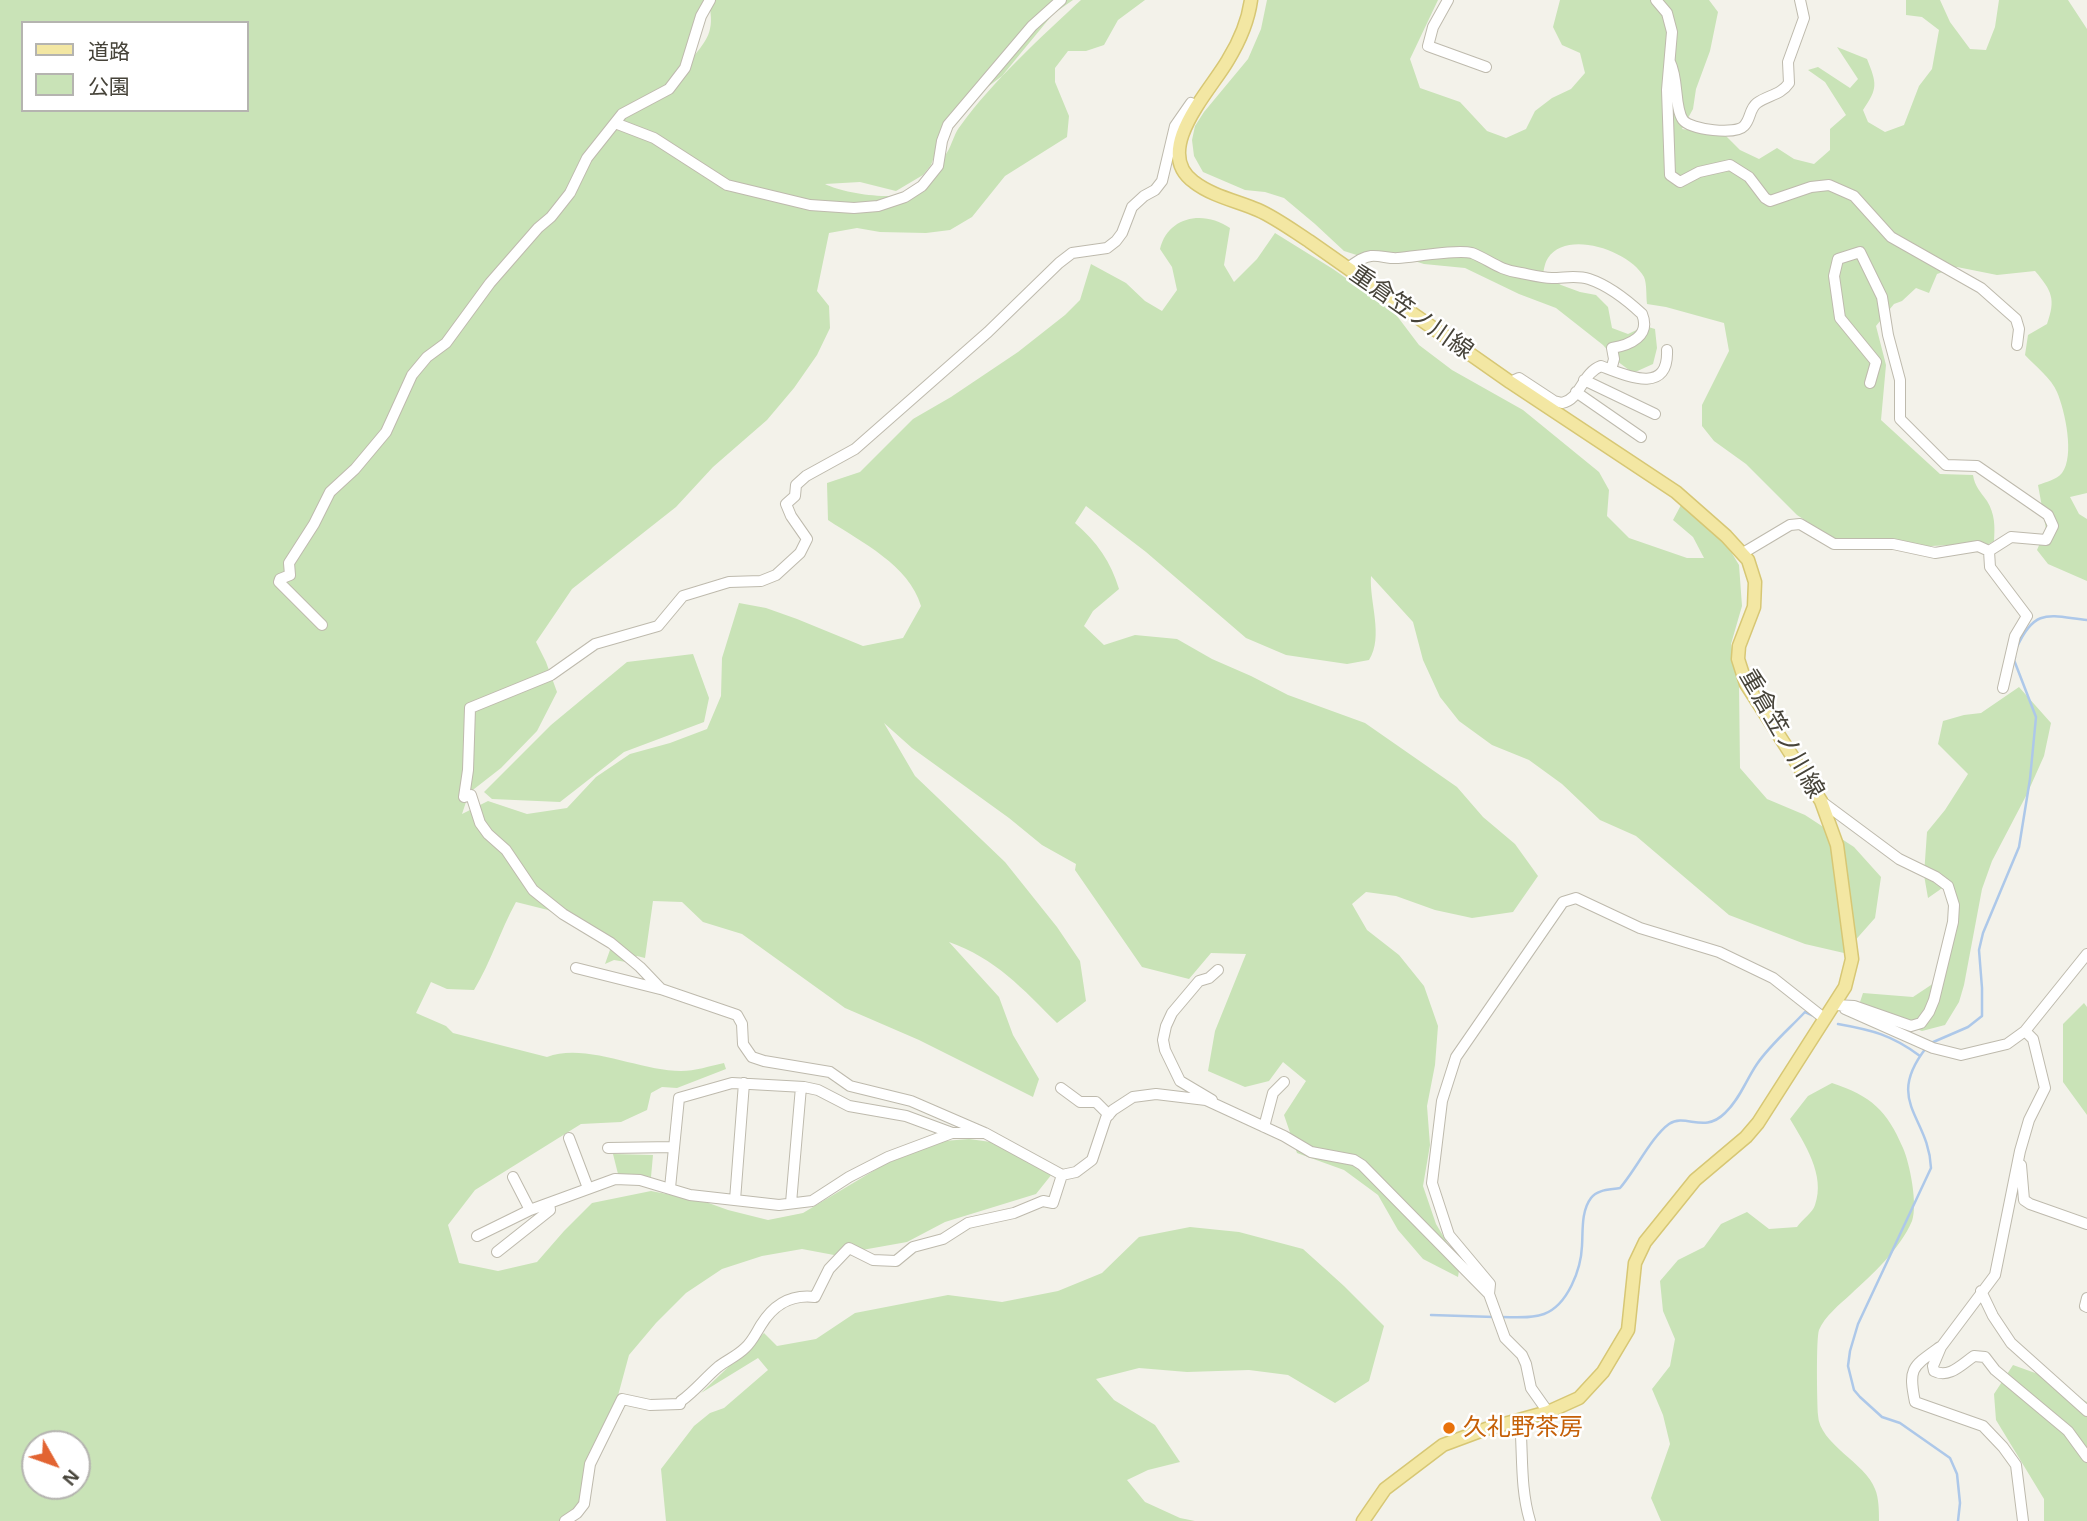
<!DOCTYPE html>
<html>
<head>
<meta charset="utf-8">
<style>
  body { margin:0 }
  #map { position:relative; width:2087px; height:1521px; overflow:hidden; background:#f3f2ea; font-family:Helvetica,"Noto Sans JP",sans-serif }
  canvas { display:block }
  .legend { position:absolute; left:21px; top:21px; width:228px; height:91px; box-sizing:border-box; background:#fff; border:2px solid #b5b4b0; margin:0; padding:9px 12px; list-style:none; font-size:21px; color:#464339 }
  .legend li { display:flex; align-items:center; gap:14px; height:35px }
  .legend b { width:35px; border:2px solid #b5b4b0 }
  .north { position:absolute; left:21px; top:1430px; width:70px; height:70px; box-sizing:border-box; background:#fff; border:2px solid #b5b4b0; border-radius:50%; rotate:130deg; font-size:19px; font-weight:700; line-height:28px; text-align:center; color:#464339 }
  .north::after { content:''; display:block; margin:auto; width:24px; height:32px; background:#e26432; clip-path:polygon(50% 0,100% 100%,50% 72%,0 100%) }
</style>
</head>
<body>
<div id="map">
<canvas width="2087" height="1521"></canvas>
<ul class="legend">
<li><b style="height:9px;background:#f3e7a3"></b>道路</li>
<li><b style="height:19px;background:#c9e3b7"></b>公園</li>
</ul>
<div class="north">N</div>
</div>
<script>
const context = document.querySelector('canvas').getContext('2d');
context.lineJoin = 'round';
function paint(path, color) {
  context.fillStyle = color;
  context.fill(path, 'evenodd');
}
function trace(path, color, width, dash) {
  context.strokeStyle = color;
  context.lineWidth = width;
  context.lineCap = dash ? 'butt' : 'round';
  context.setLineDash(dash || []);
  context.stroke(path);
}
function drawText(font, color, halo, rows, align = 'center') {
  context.font = font + ' Helvetica,"Noto Sans JP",sans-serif';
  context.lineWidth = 5;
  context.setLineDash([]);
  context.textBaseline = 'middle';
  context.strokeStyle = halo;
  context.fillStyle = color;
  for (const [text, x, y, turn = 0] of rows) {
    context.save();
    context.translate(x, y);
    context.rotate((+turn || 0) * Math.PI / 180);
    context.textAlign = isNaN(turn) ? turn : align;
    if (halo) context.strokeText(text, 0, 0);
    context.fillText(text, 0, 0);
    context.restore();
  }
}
paint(new Path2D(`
  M0,0H1073L1053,14L1002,76L977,95L941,138L931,165L923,175L896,191L860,182L825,184C843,193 891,201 909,192C926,184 940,165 949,149C953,141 955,132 961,125C992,82 1042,36 1081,0H1145L1118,20L1104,45L1086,51H1068L1055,68V82L1069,116L1067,137L1005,176L972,217L950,230L926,233L880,232L857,228L829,233L817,291L829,306L830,328L817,355L794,388L767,420L713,467L676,507L572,589L536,642L546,662L557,692L537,731L501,768L469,793L462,814L488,801L527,814L567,808L596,777L630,754L670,743L707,729L721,696L722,658L739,603L766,608L797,619L863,646L903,638L921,606C909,565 861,542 828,520L827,483L860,472L913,419L951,397L1018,352L1065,315L1080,300L1091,264L1126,283L1145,301L1162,311L1177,290L1172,267L1160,249C1168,216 1204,210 1230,228L1224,265L1234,282L1257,259L1275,233L1333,269L1394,312L1419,345L1452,370L1523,410L1599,472L1609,490L1607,516L1629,538L1687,558H1704L1693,537L1673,520L1681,505L1718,530L1739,565L1742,606L1731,644L1739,685L1740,768L1767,799L1805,815L1854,847L1881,877L1875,918L1844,953L1805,944L1729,915L1636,836L1600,820L1562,784L1529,760L1492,745L1459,721L1440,697L1423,660L1413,622L1371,576C1369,601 1384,637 1369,660L1347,664L1286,655L1246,638L1146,552L1086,506L1075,523C1097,542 1111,562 1119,589L1093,611L1084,626L1104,645L1135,635L1177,639L1212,659L1251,676L1288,695L1365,723L1457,787L1483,817L1515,844L1538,876L1513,912L1472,918L1435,910L1396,896L1366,892L1352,904L1367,930L1399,955L1424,986L1438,1026L1435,1065L1427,1106L1430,1145L1423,1186L1436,1224L1460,1264L1458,1277L1423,1259L1398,1230L1378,1195L1344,1170L1297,1153L1284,1115L1306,1081L1283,1062L1269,1081L1245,1087L1208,1071L1215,1031L1246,954L1211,953L1189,979L1142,967L1075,870L1076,864L1042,845L1009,818L912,748L884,723L915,776L1005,862L1057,927L1080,961L1086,1001L1057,1023C1023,989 995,958 949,942L999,997L1013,1035L1039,1079L1033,1097L919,1040L845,1008L742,934L703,922L682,902L653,901L645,958L637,956L626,962L614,960L605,964L611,947L548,910L516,902C500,931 491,962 474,990L447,989L431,982L416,1013L446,1026L453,1033L547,1057C585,1042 640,1071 681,1071C695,1071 710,1066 724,1063L726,1069L677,1088L662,1087L651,1093L647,1110L621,1122L581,1124L475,1190L448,1225L459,1263L498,1271L537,1262L564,1231L592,1203L651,1191L703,1201L728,1210L768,1220L803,1213L885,1164L944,1141L969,1139L991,1142L1052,1174L1036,1194L945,1222L907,1242L834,1255L802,1249L762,1256L722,1269L686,1293L656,1323L629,1355L613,1414L579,1508L561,1521H0ZM710,9C714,34 705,42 690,61L694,28ZM23,23H247V110H23ZM35,1444H77V1486H35Z
  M1267,0H1438L1410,59L1420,88L1460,102L1487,131L1506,138L1526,129L1535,111L1552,98L1571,89L1585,73L1580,53L1562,45L1553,27L1560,0H1709L1718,12L1710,51L1696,89L1693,109L1682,129L1725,135L1740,150L1759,159L1777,148L1794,159L1814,164L1830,150V129L1846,115L1825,82L1808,70L1818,67L1850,88L1858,79L1837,47L1867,59C1877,84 1878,88 1863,110L1868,122L1885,132L1904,125L1919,86L1932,69L1939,30L1922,17L1906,15V0H1940L1950,22L1970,49L1986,50L1995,27L1999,0H2068L2087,29V493L2070,497L2079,514L2087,519V581L2048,564L2037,550L2046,529L2038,485C2046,482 2056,480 2062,473C2075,456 2065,411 2057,392C2052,379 2035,366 2025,355L2028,335L2047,324C2056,299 2052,291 2035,271L1997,275L1957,267L1937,274L1929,293L1916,288L1902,301L1894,304L1876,326L1886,365L1881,420L1940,474L1973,475C1975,487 1980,491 1987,501C1995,514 1995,526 1994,541L1976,551L1951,545L1912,547L1851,542L1832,538L1797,515L1746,464L1714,441L1702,426V405L1729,351L1724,323L1666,307L1647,304C1646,296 1647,284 1644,277C1630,251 1567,229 1548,258C1545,262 1544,269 1543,274L1561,285L1580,292L1596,295L1608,307L1612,328L1628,334L1645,326L1655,329L1657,348L1653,364L1633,373L1617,361L1603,345L1556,308L1519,294L1465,268L1424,264L1382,251L1363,257L1344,251L1315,224L1284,198L1265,192L1245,190L1203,172L1194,156L1192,140L1195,126L1204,112L1248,59L1261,29Z
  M693,654L709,698L704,722L624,752L560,802L492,799L484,792L551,725L627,662Z
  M2019,687L2051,723L2044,756L2027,794L1992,861L1982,889L1964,985L1959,1002L1945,1025L1922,1031L1897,1022L1860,1002L1863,993L1913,997L1934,983L1954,925L1948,884L1928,898L1924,875L1927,832L1945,810L1968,774L1938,744L1943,721L1964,715L1981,713Z
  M2084,1003L2087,1007V1115L2063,1082V1024Z
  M1832,1083C1871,1096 1887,1110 1903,1148C1910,1164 1918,1205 1912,1221C1900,1249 1872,1275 1851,1294C1840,1304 1824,1317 1819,1330C1816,1338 1817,1403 1818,1415C1819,1444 1866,1463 1875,1489C1879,1498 1879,1512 1879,1521H1661L1651,1498L1670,1444L1663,1415L1652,1389L1670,1366L1675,1339L1663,1311L1660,1281L1678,1260L1704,1247L1721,1224L1747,1212L1769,1229L1797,1227C1802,1220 1813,1212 1815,1205C1826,1175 1804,1143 1790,1119L1808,1096Z
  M613,1154L653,1155L651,1177L618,1174Z
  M1190,1227L1239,1232L1303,1249L1344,1286L1384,1326L1369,1381L1335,1403L1288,1375L1249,1370L1187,1372L1139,1368L1096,1379L1114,1400L1155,1425L1180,1462L1148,1470L1127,1480L1145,1502L1180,1518L1195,1521H666L661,1469L694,1426L710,1413L724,1408L768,1370L758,1358L701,1393L764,1333L777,1346L816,1339L855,1313L948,1295L1002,1302L1058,1291L1102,1273L1139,1237Z
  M2013,1365L2038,1374L2087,1402V1521H2044V1499L1996,1420L1994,1394Z`), '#c9e3b7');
trace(new Path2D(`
  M2017,647C2035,607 2050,616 2087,620
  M1838,1024C1872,1030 1892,1035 1920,1056
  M1931,1043L1968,1027L1982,1016V988L1979,950L1983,933L2019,847L2030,779L2036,717L2014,660L2015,657
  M1926,1048C1884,1102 1929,1116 1931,1168L1858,1324L1850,1351L1848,1366L1854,1390L1860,1397L1882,1417L1900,1423L1950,1458L1957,1474L1960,1503L1958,1521
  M1431,1315L1494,1317
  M1501,1317C1515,1317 1530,1319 1544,1314C1568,1305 1581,1269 1582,1246C1583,1231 1581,1211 1591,1198C1598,1189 1610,1190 1620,1188C1635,1171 1652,1136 1669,1124C1686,1113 1704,1134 1725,1113C1740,1099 1746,1080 1757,1064C1770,1045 1789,1029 1805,1012L1814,1016`), '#adc8e9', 2.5);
const minor = new Path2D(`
  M1448,0L1433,27L1428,46L1486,67
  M1656,0L1667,13L1672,32L1667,90L1670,175L1680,182L1699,172L1730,165L1749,177L1765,198L1770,201L1811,187L1829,185L1854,196L1891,237L1981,288L2016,319L2019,329L2017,345
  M1670,62C1679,80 1674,107 1683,120C1691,130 1736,135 1744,126C1751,119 1749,109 1757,103C1768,95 1781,95 1789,83L1788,62L1804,18L1800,0
  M615,123L654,138L727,185L810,205L854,208L878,206L905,197L922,186L938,166L942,141L948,125L1032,26L1061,0
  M1348,268C1355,263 1362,257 1371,256C1380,255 1389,259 1398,258C1414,257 1457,249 1472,253C1490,260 1498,270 1521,273C1531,275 1542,278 1552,278C1565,278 1577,275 1589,279C1610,286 1627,300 1642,314C1651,336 1630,345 1612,348L1614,359L1611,370
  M1584,380L1655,414
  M1510,382L1519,378L1554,401L1562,403C1581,399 1582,373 1601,366C1625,375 1669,396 1667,350
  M1870,383L1876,362L1840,318L1834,276L1838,259L1860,252L1882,297L1888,335L1900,380V419L1946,465L1977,466L2048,515L2053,526L2046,540L2011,537L1989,551
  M1576,392L1641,437
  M1743,553L1790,525L1800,524L1834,544H1893L1935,553L1978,546L1989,551L1990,567L2027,616L2015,636L2003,688
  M322,625L279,582L280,579L290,575L289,563L314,524L330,492L355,469L386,432L412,375L427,357L446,343L490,283L538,228L551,217L570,193L587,158L622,114L669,89L685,68L701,16L710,0
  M1821,801L1899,859L1936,877L1948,886L1954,905L1953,922L1934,1000L1929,1012L1921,1023L1911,1026L1854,1006L1835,1005
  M576,968L660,989
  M1845,1009L1933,1048L1961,1055L2007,1044L2025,1031L2087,954
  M2025,1031L2033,1039L2045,1088L2029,1120L2020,1151L1995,1275L1941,1347L1933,1366L1934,1371C1949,1379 1962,1364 1974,1356L1985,1357L1995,1370L2068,1431L2087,1457
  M1061,1088L1080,1102H1096L1109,1115
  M1212,1100L1180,1081L1165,1050L1163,1040L1166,1026L1172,1013L1199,981L1209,978L1218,970
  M1264,1127L1273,1093L1284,1082
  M985,1133L911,1101L850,1086L830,1072L764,1061L752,1057L743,1044L742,1024L737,1015L661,989L640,967L611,943L563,914L533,890L506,850L488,834L480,823L471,795L464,797L468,770L470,708L551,675L595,644L658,626L683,596L729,582L761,581L776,575L800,553L807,539L791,516L786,504L795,496L796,485L806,476L855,449L988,332L1059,263L1072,253L1107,248L1116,241L1122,233L1132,207L1144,196L1155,190L1162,181L1175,126L1191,103L1197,106
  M569,1138L588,1188
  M608,1148L674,1147
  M2021,1165L2024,1200L2030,1204L2087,1224
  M513,1177L530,1210
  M670,1188L679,1098L732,1083L804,1087L818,1090L849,1106L906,1116L952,1133
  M735,1200L744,1083
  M791,1203L801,1087
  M477,1236L530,1210L615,1179L640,1180L690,1195L779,1205L812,1201L849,1177L888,1157L952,1133H985L1062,1175L1076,1172L1092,1160L1106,1118L1113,1110L1133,1097L1156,1094L1206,1100L1284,1136L1311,1152L1354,1160L1362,1165L1489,1294L1505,1338L1522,1355L1526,1364L1531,1388L1548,1412
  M497,1252L550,1210L549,1203
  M1981,1291L1993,1316L2011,1343L2087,1411
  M1489,1294L1490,1284L1449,1235L1432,1183L1442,1101L1456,1057L1563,902L1576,898L1640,928L1719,952L1773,978L1825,1019
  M2087,1298L2085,1306L2087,1307
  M1940,1347C1912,1367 1908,1368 1915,1402L1983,1426L2003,1447L2016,1465L2023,1521
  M1520,1420C1523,1454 1520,1488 1530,1521
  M565,1521L577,1513L584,1504L590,1464L622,1399L650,1405L680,1404L681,1401C695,1391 705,1378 718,1367C727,1360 737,1356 745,1348C752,1342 756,1333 761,1325C774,1304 791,1294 815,1297L829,1269L849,1248L873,1260L896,1261L913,1247L943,1239L968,1223L1014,1213L1043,1201L1053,1203L1062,1175`);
const major = new Path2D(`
  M1251,0C1248,22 1239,42 1228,60C1211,90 1151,151 1194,182C1212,196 1237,201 1258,210C1276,218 1292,230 1309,241L1510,382L1676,492L1726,536L1748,560L1755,582L1754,607L1739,646L1738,659L1746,684L1821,801L1837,845L1852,959L1845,987L1758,1123L1746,1137L1695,1180L1645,1242L1635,1263L1628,1330L1603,1372L1579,1398L1548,1412L1486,1429L1443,1445L1385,1489L1363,1521`);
trace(minor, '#bebaad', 12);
trace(major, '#d7c774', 15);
trace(minor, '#fff', 10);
trace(major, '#f3e7a3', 12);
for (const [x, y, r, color] of [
  [1449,1428,7,"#e8710a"]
]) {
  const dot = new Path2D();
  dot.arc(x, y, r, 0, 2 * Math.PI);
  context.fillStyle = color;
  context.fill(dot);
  trace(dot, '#fff', 2.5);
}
drawText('24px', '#464339', '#fff', [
  ["重倉笠ノ川線",1411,313,35],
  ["重倉笠ノ川線",1781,734,60]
]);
drawText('24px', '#c56008', '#fff', [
  ["久礼野茶房",1463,1428]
], 'left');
</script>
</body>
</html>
